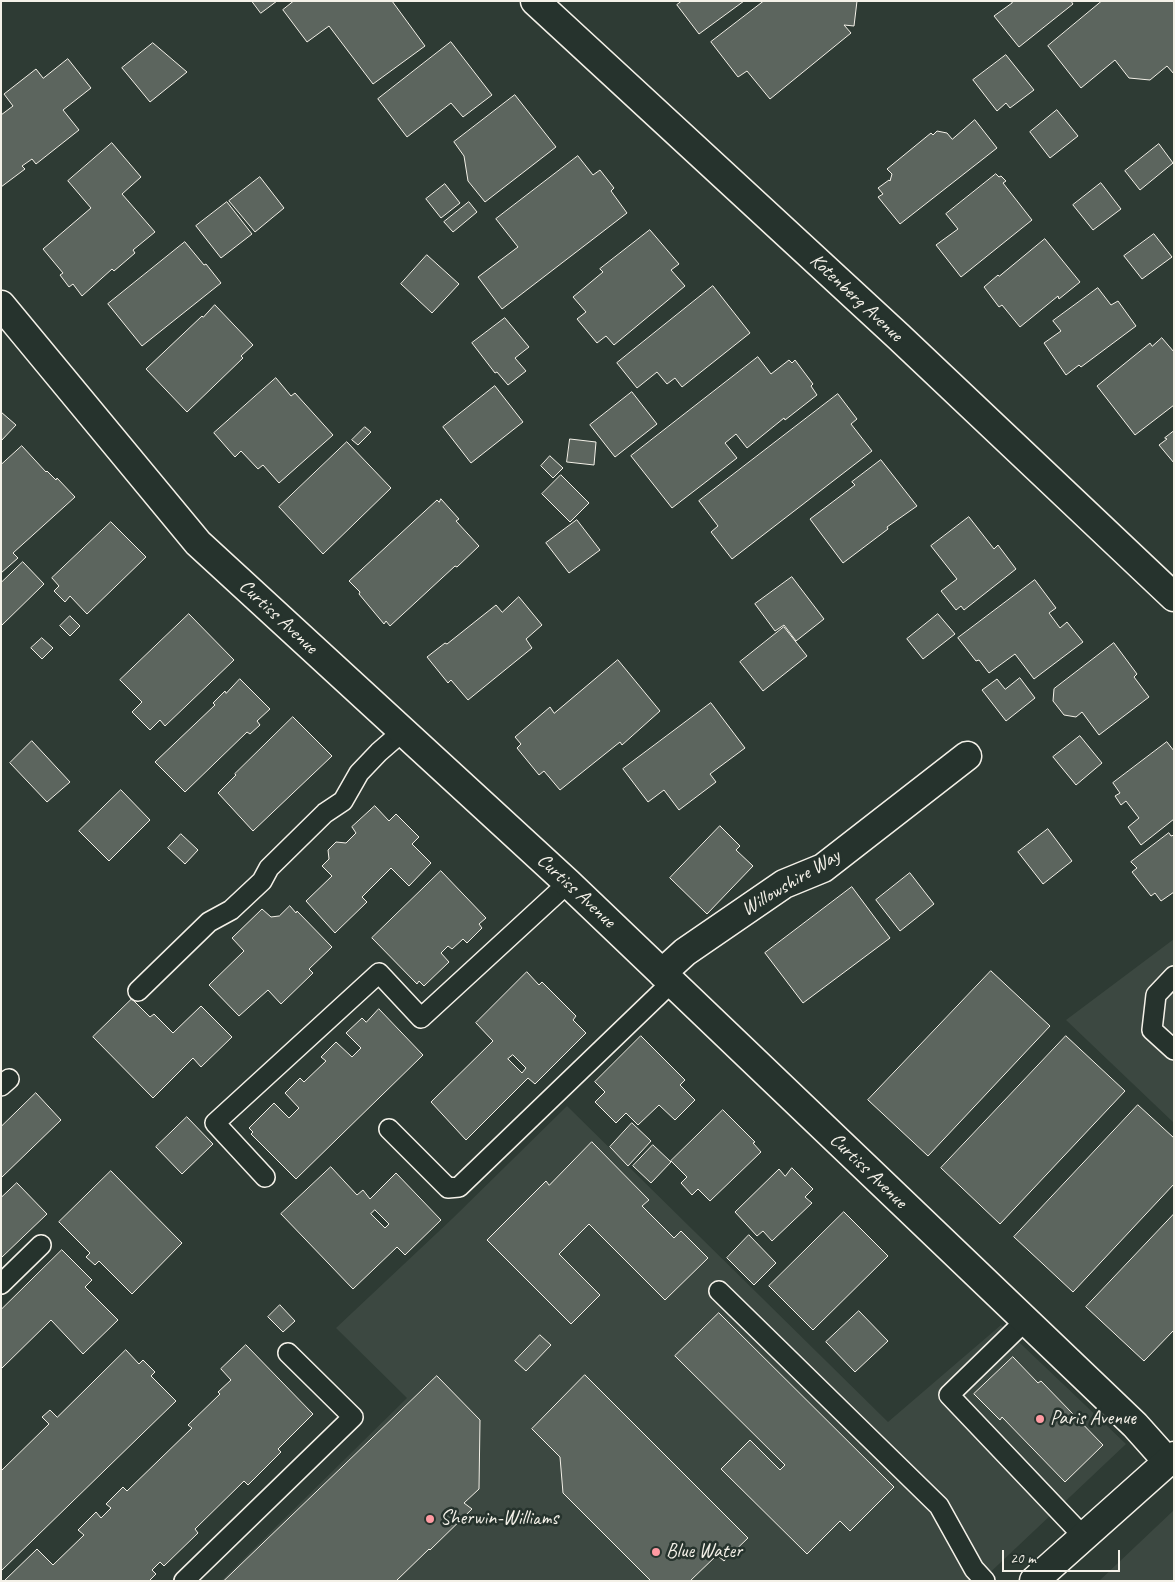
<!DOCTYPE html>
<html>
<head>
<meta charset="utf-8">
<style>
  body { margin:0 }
  #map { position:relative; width:1175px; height:1582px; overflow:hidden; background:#2e3b34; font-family:Caveat,sans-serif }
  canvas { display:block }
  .frame { position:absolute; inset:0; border:2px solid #f4f1e8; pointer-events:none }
  .scale { position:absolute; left:1002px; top:1550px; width:118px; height:22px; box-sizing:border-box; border:2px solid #f4f1e8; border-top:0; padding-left:6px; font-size:15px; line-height:18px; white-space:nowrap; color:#f4f1e8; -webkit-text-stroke:4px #26332d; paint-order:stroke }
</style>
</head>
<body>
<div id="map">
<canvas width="1175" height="1582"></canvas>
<div class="frame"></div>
<div class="scale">20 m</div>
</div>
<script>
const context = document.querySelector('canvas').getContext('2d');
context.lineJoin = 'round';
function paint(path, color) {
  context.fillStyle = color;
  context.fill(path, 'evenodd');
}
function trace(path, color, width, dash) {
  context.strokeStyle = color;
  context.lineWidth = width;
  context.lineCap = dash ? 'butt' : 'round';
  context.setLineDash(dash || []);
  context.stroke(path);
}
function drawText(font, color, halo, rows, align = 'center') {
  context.font = font + ' Caveat,sans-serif';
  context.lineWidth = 5;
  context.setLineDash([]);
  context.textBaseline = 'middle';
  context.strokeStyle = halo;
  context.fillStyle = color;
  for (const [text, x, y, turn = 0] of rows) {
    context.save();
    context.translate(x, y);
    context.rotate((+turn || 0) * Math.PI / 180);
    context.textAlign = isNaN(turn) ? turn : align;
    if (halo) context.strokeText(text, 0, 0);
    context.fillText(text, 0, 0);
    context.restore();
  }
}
paint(new Path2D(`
  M1174,939V1123L1066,1020Z
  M567,1106L888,1422L1001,1325L1126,1444L981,1581H221L407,1398L336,1328L453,1218Z
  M1174,1510V1581H1099Z`), '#3c4841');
const building = new Path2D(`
  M252,1H277L261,13Z
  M294,1H392L425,46L373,84L329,26L307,42L283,10Z
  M682,1H744L699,34L677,5Z
  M764,1H857L854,26L844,25L851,33L770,99L747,71L738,77L711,42Z
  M1011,1H1071L1073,4L1019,47L994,16L1012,3Z
  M1102,1H1174V74L1167,66L1150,80L1129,78L1115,60L1081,88L1048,46Z
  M451,42L492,95L463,117L451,103L407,137L378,99Z
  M153,43L187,72L150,102L122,68Z
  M1006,55L1034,90L1010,108L1006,103L997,111L973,80Z
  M68,59L91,88L63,110L79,130L36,164L32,159L22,166L25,169L1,187V115L13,106L4,94L36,69L43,78Z
  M515,95L556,147L485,202L468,181L464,156L454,142Z
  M1057,110L1078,136L1050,158L1030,132Z
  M975,120L997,148L900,224L878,197L883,194L878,188L889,180L890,181L892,174L887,169L931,133L933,135L937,131L947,133L952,139Z
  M112,143L141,177L122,194L155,232L133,250L135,253L114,271L112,269L82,296L73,284L69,287L60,275L63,273L43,249L91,208L68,181Z
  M1159,144L1173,163L1140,190L1125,171Z
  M578,156L593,175L600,170L614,188L611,191L627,213L502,309L478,277L518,247L496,219Z
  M996,174L999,177L1001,176L1006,181L1003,183L1032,220L961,277L936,245L958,229L946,214Z
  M260,177L284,208L255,232L229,201Z
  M1101,183L1121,209L1093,230L1073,205Z
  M445,184L460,203L441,218L426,199Z
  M227,202L252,234L221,258L196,226Z
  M469,202L477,212L453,232L444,222Z
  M650,230L679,264L671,270L685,286L614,345L606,336L597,343L577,319L586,312L573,297L603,272L600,269Z
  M1154,234L1172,257L1142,279L1124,256Z
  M1045,239L1080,282L1059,299L1058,296L1020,327L1002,305L999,307L984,287L998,275L999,276Z
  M185,242L204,265L206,264L221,283L142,346L108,304Z
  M427,255L459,284L432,313L401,284Z
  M713,286L750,333L682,387L675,378L667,384L657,372L637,388L617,363Z
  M1098,288L1111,305L1118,301L1136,326L1081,367L1079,365L1066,375L1044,343L1061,331L1053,321Z
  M215,305L253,345L241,356L243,358L187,412L146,369L202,316L203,317Z
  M505,318L529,347L515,358L526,371L508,385L497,372L495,373L472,343Z
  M1162,338L1174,352V405L1135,435L1097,386L1150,343L1152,346Z
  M758,357L771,374L789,360L792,363L795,360L813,384L811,386L817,395L785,420L784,418L747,448L736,434L725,443L737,458L672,508L631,456Z
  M276,378L291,396L295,393L333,435L279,483L263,465L258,469L241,451L235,457L214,433Z
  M495,386L523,422L471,463L443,427Z
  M632,392L657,424L615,457L590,425Z
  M838,394L857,419L851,424L872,451L732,559L711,532L718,526L699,501Z
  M1,412L16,425L1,441Z
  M365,427L371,432L358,445L352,440Z
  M1174,431V463L1159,445L1167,439L1165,438Z
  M570,439L596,442L594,465L567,462Z
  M347,442L391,488L323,554L279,507Z
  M22,446L46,472L47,471L56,480L57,478L75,497L13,553L18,558L1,573V465Z
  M550,456L563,468L553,478L541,466Z
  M881,460L917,506L887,527L888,529L843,563L810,519L855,485L852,482Z
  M561,475L589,503L570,522L542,494Z
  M441,499L459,519L456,521L479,546L457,567L455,566L390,626L386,621L384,624L359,594L360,592L349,581L437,500L439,502Z
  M969,517L994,549L998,545L1016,569L964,610L961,606L956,610L941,591L957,579L931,546Z
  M577,520L600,550L569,573L546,543Z
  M111,522L146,557L87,614L70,596L65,602L54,591L59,586L52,578Z
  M23,562L44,584L1,626V583Z
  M792,577L824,619L796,641L784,625L775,631L755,604Z
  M1035,580L1056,608L1049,613L1060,628L1067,622L1083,642L1034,679L1015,654L989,673L979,660L976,661L958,638Z
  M519,597L542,625L526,639L532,648L468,700L451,680L448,683L427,657L445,643L447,644L496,605L502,612Z
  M189,614L234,660L165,726L160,720L150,730L132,712L142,702L120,680Z
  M938,614L955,634L923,659L907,639Z
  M70,616L80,626L70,636L60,626Z
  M784,627L807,656L763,691L740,662Z
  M42,638L53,648L42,659L31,648Z
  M1114,643L1137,674L1134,677L1149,697L1099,735L1082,712L1076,717L1064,715L1053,701L1054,689Z
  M618,660L660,711L622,745L620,742L560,790L544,771L539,775L517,748L521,744L515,737L550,707L554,713Z
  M1020,678L1035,698L1006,721L982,690L997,679L1005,689Z
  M240,679L270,709L257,721L260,725L250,734L247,732L185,792L155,762L215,705L213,703L225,691L226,693Z
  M711,703L745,748L710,774L716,782L679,810L664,790L648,802L623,769Z
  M293,717L332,756L253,831L218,793L236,775L235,774Z
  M1080,736L1102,763L1076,785L1053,757Z
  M32,741L70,782L47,802L10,763Z
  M1167,742L1174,751V819L1141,845L1128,827L1139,818L1126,801L1121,805L1115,796L1120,793L1113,783Z
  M121,790L150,820L109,861L79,831Z
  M375,806L389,821L396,814L419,837L412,844L431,863L409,886L391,868L362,897L367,902L335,933L306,901L332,876L322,866L329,859L328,850L336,842L346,843L356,833L352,827Z
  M720,826L740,846L736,850L753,866L707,914L670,878Z
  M1048,829L1072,861L1043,884L1018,852Z
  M1169,833L1171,836L1174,835V892L1161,901L1155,893L1151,896L1132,872L1137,868L1131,862Z
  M181,834L198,850L185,864L168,848Z
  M441,871L486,918L479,924L482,928L467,943L463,939L452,949L448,946L441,953L449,962L424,986L419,981L417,984L372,938Z
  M910,873L934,904L900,931L876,900Z
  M852,887L890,938L803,1003L765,953Z
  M290,906L296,913L297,911L332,947L309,969L313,973L281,1004L268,990L239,1016L209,985L244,951L232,938L262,909L271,917L279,916Z
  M991,971L1050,1026L928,1156L868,1100Z
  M527,972L539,985L542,982L576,1016L573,1020L586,1033L535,1084L528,1078L466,1140L431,1102L493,1041L476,1023ZM513,1055L526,1068L522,1073L508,1059Z
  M132,999L150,1017L154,1014L173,1033L201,1006L232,1037L201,1067L193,1058L153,1098L93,1037Z
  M379,1009L423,1055L296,1179L251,1134L253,1132L249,1128L274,1103L289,1118L299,1108L285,1093L300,1078L304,1082L326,1061L321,1057L336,1042L352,1057L361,1048L346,1033L362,1018L366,1022Z
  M641,1036L685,1080L680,1085L695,1100L675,1120L659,1105L638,1125L626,1113L616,1123L595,1102L605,1092L595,1082Z
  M1066,1036L1125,1091L1000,1224L941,1168Z
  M36,1093L61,1120L1,1178V1127Z
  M1138,1105L1174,1138V1184L1073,1292L1014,1237Z
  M723,1110L755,1142L753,1143L761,1152L710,1201L698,1189L692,1195L681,1183L687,1177L671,1161Z
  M187,1117L213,1144L182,1174L156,1147Z
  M632,1123L651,1141L628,1166L610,1147Z
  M592,1142L649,1200L642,1206L674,1238L681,1231L708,1258L665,1300L589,1224L559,1254L600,1295L571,1324L487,1240L546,1181L549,1185Z
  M653,1145L671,1162L651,1183L633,1166Z
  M331,1167L357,1195L363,1190L370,1199L396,1173L441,1220L405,1255L397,1247L353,1289L281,1214ZM375,1210L389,1224L385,1228L371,1214Z
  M792,1168L813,1189L805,1197L812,1203L772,1241L763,1231L757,1236L735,1212L779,1169L785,1176Z
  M111,1171L182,1243L132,1294L99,1261L95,1265L86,1257L90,1253L59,1222Z
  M17,1183L47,1214L1,1258V1198Z
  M844,1212L888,1256L813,1330L769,1286Z
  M1174,1214V1330L1144,1361L1086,1307Z
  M749,1235L776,1263L754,1285L727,1258Z
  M62,1250L92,1280L85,1287L118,1320L83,1354L51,1320L1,1369V1310Z
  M280,1305L295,1321L283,1332L268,1317Z
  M859,1311L888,1341L855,1372L826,1342Z
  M719,1313L894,1487L850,1531L840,1521L807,1554L721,1469L750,1440L780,1470L785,1465L675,1356Z
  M540,1335L551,1345L526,1371L515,1361Z
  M246,1345L313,1414L278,1449L281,1452L248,1485L244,1481L195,1529L198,1533L164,1566L160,1562L152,1570L156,1574L149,1581H4L37,1549L53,1565L84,1535L78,1530L96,1512L101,1518L111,1508L106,1504L123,1487L127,1491L192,1428L188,1425L220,1394L218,1392L231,1380L221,1369Z
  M126,1350L139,1364L143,1360L155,1372L151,1376L176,1401L1,1571V1471L49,1424L42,1417L50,1410L57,1417Z
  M1013,1357L1038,1383L1041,1381L1103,1445L1065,1482L1002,1417L1000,1420L974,1394Z
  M585,1375L748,1538L724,1561L717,1555L690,1581H651L563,1493L560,1457L532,1429Z
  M437,1376L480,1420L479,1489L464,1503L472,1509L430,1550L429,1549L396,1581H224Z`);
paint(building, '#5c655e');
trace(building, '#f4f1e8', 1);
const lane = new Path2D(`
  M1174,976L1156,995L1152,1030L1174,1050
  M138,991L209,922L231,910L262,881L269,868L325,813L343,801L359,773L379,752L402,732
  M1,1086L9,1079
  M389,1129L448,1188L459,1187L671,983
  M265,1177L215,1123L379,973L421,1018L568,883
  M1,1284L41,1245
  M719,1291L939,1506L974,1569L985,1581
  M1025,1321L949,1395L1084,1537
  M184,1581L353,1417L288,1353`);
const street = new Path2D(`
  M535,1L898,336L1174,597
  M1,305L198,543L568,883L1135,1425L1168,1462
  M662,973L685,952L784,884L823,868L967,756`);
const secondary = new Path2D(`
  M1034,1581L1174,1456`);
trace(lane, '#f4f1e8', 22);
trace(street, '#f4f1e8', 31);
trace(secondary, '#f4f1e8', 31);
trace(lane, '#26332d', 19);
trace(street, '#26332d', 28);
trace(secondary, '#26332d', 28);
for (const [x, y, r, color] of [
  [1040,1419,5,"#ff9aa2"],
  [430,1519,5,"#ff9aa2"],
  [656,1552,5,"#ff9aa2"]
]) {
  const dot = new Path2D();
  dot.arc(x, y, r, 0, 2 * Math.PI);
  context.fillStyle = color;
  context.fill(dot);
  trace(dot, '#26332d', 2);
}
drawText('20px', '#f4f1e8', '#26332d', [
  ["Kotenberg Avenue",856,298,43],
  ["Curtiss Avenue",278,617,43],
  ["Willowshire Way",791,883,-31],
  ["Curtiss Avenue",576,891,43],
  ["Curtiss Avenue",868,1171,44]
]);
drawText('20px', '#f4f1e8', '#26332d', [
  ["Paris Avenue",1050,1419],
  ["Sherwin-Williams",440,1519],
  ["Blue Water",666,1552]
], 'left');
</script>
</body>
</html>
